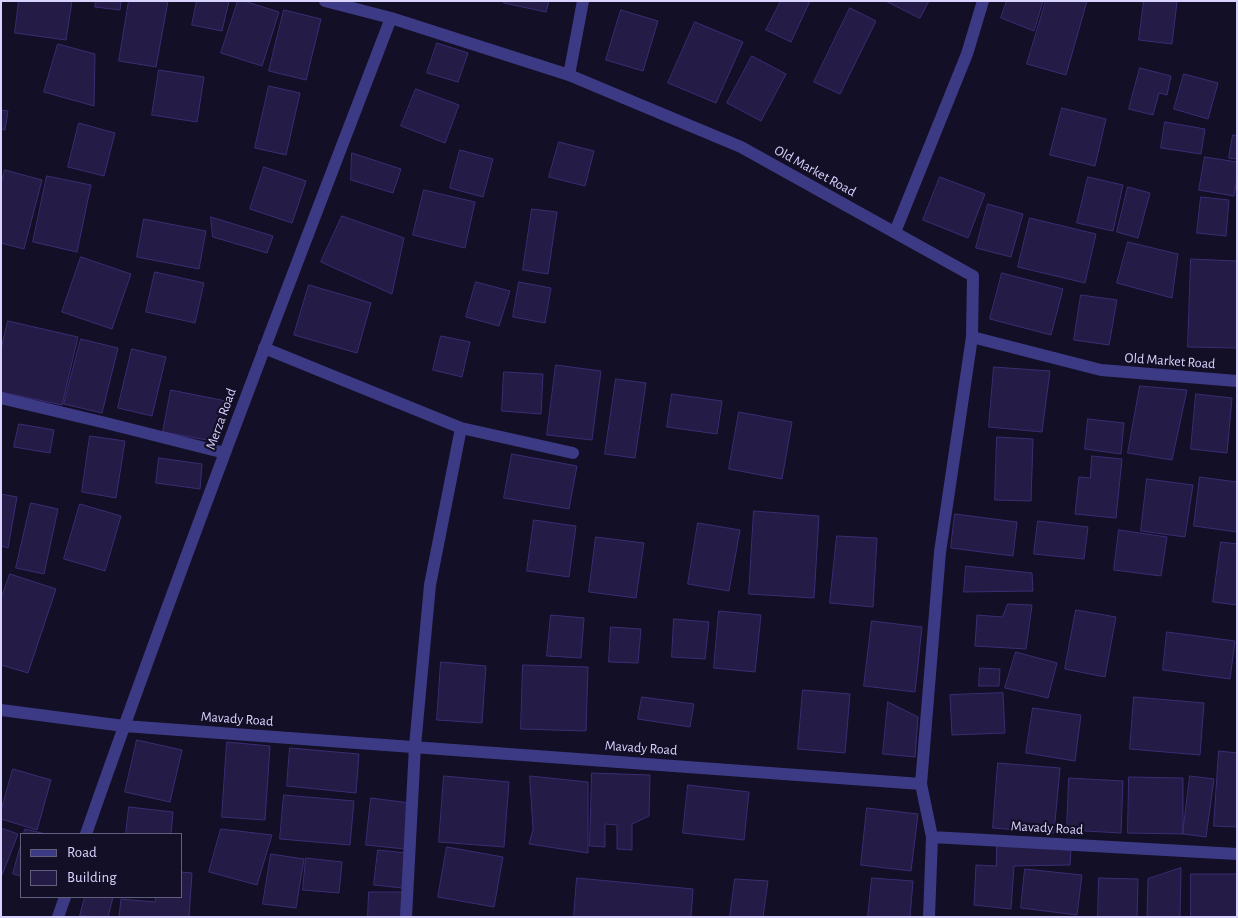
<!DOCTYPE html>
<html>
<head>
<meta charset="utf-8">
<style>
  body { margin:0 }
  #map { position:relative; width:1238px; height:918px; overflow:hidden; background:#130f26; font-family:"Alegreya Sans",sans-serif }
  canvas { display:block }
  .frame { position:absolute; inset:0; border:2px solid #d9d4ff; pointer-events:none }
  .legend { position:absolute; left:20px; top:833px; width:162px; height:65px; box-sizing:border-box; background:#130f26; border:1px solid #625e7d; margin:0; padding:6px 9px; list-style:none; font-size:15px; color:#d9d4ff }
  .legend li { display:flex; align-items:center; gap:10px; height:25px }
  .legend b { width:25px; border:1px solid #625e7d }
</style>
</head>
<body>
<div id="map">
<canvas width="1238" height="918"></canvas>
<div class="frame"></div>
<ul class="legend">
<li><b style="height:6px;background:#3d3a85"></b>Road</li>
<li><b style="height:14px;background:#241b47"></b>Building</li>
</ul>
</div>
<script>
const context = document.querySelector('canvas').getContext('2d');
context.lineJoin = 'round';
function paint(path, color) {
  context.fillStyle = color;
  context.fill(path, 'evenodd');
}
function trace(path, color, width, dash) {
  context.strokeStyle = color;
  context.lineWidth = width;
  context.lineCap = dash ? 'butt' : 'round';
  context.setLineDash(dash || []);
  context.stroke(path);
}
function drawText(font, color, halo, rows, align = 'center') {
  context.font = font + ' "Alegreya Sans",sans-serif';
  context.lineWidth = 4.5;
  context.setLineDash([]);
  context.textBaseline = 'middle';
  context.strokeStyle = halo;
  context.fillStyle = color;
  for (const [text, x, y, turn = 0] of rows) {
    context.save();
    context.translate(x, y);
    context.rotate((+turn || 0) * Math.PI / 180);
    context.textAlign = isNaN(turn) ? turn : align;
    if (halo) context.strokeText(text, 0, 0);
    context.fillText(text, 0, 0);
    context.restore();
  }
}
const building = new Path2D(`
  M19,1H72L66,40L15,33Z
  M96,1H121L120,10L95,7Z
  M129,1H168L156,67L119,61Z
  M197,1H229L222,31L192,25Z
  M238,1H244L279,12L262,66L221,53Z
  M504,1H549L546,12L504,3Z
  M781,1H810L791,42L766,30Z
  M886,1H929L920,18Z
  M1007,1H1043L1034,31L1001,18Z
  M1046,1H1087L1066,75L1027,64Z
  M1144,1H1169L1177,2L1172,44L1139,40Z
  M850,8L876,21L840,94L814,82Z
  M284,10L321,19L306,80L269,71Z
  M621,10L658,21L643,71L606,60Z
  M695,22L743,42L716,103L668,83Z
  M437,43L468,53L458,82L427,73Z
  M58,44L95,54L94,106L44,92Z
  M752,56L786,74L761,121L727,103Z
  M1140,68L1171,76L1167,95L1159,93L1153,115L1129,109Z
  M159,70L204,77L197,122L152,115Z
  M1184,74L1218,83L1208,119L1174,109Z
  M269,86L300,93L286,155L255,148Z
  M416,89L459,105L445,143L401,126Z
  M1062,108L1106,119L1095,166L1050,155Z
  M1,110L8,111L5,130L1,129Z
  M1165,122L1205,129L1201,154L1161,148Z
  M79,123L115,133L104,176L68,167Z
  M1233,135L1237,136V159L1229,158Z
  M559,142L594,151L585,186L549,177Z
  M460,150L493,159L483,197L450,188Z
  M352,153L401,169L393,193L351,180Z
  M1205,157L1237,162V178L1234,196L1199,190Z
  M264,167L306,181L292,223L250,209Z
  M5,170L42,180L24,249L1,243V183Z
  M47,176L91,185L77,252L33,242Z
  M940,177L985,194L968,238L923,220Z
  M1088,177L1123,185L1113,231L1077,223Z
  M1128,187L1150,193L1138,238L1117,232Z
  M424,190L475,202L465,248L413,235Z
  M1201,197L1229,200L1226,236L1197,233Z
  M988,204L1023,214L1011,257L976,248Z
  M532,209L557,212L548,274L523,270Z
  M342,216L404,238L392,294L321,262Z
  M211,217L273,236L267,253L213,237Z
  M1030,218L1096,234L1085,283L1018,267Z
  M144,219L206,231L199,269L137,257Z
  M1128,242L1178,254L1172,298L1117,283Z
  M81,257L131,274L112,329L62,312Z
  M1191,259L1237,261V348L1188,347Z
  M155,272L204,283L195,323L146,312Z
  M1002,273L1063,289L1051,335L990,319Z
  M476,282L510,291L499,326L466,317Z
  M519,282L551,288L545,323L513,317Z
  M309,285L371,303L357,353L294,335Z
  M1081,295L1117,300L1109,345L1074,340Z
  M8,321L78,337L62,405L1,392V350Z
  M441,336L470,342L462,377L433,370Z
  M81,339L118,348L102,413L64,404Z
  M132,349L166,357L152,416L118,408Z
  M556,365L601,371L592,440L547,435Z
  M994,367L1050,371L1042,432L989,427Z
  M504,372L543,374L541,414L502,411Z
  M616,379L646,383L635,458L605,454Z
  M1140,386L1187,390L1172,460L1128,453Z
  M171,390L226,401L218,442L163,432Z
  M672,394L722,401L717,434L667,427Z
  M1196,394L1232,398L1227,453L1191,449Z
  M739,412L792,422L782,479L729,469Z
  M1088,419L1124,423L1121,454L1085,449Z
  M19,424L54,430L50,453L14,447Z
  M90,436L125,441L116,498L82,492Z
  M997,437L1033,439L1031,501L995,500Z
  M512,454L577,466L569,509L504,498Z
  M1092,456L1122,459L1116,518L1075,514L1079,477L1090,478Z
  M159,458L202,464L200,489L156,483Z
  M1200,477L1237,482V532L1194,526Z
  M1147,479L1193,485L1185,537L1141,531Z
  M1,494L17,497L8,548L1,546Z
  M31,503L58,509L44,574L16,568Z
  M80,504L121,516L105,571L64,559Z
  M754,511L819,516L814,598L749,594Z
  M955,514L1017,522L1013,556L951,548Z
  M534,520L576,526L569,577L527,571Z
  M1038,521L1088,527L1084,559L1034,554Z
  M698,523L740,530L729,591L688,584Z
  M1119,530L1167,537L1161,576L1114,570Z
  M837,536L877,538L873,607L830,603Z
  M596,537L644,543L636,598L589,592Z
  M1221,542L1237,544V605L1213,602Z
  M966,566L1032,573L1033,591L964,592Z
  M10,574L56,589L28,673L1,665V599Z
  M1008,604L1032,605L1026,649L975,646L977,615L1002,617Z
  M1076,610L1116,617L1105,677L1065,669Z
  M719,611L761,615L755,672L714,668Z
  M551,615L584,618L581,658L547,656Z
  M674,619L709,622L705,659L672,657Z
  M872,621L922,627L915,692L864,686Z
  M611,627L641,629L638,663L609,662Z
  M1167,632L1235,641L1230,679L1163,670Z
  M1016,652L1057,663L1048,698L1005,688Z
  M441,662L486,666L482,723L437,720Z
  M523,665L588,667L586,731L521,729Z
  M980,668L1000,669L999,686H979Z
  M803,690L850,694L845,753L798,749Z
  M1003,693L1005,733L952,735L950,695Z
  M642,697L694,704L690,727L638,719Z
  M1134,697L1204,703L1200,755L1130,749Z
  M888,702L918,717L915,757L883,754Z
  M1033,708L1081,715L1075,761L1026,753Z
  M137,740L182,750L170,802L125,792Z
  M227,742L270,746L265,820L222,817Z
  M290,748L359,754L356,793L287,786Z
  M1219,751L1237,753V827L1214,826Z
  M998,763L1060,768L1054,833L993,828Z
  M13,769L51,780L37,830L1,819V811Z
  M592,773L650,775L649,816L632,824V850L617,849V825L605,824V847L590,846Z
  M444,776L509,782L504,847L439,842Z
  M530,776L588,782V853L529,844L533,830Z
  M1190,776L1214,779L1206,837L1183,834Z
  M1129,777L1183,778V834L1128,833Z
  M1069,778L1123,781L1121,833L1067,830Z
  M688,785L749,792L744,840L683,833Z
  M284,795L354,801L350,845L280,839Z
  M371,798L410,803L405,849L366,845Z
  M129,807L173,812L171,834H126Z
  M867,808L918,814L911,871L861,865Z
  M1,828L18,834L2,875H1Z
  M25,829L46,834H24Z
  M221,829L272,835L257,885L209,872Z
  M21,844V876L13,874Z
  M997,844L1071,848L1070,865L1014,866L1011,909L974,905L976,865L996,866Z
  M447,847L503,857L494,907L438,897Z
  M378,850L406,853L402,888L374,885Z
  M271,854L304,859L296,908L263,904Z
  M306,858L342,862L339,893L303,890Z
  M1181,868L1180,917H1147L1148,879Z
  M1025,869L1082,875L1077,915L1021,908Z
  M181,872L192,873L189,917H119L121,899L155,902L156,897H181Z
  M1191,874H1237V917H1191Z
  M577,878L693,889L691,917H574Z
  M872,878L913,881L910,917H868Z
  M1099,878L1138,879L1137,917H1098Z
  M735,879L768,881L763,917H730Z
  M369,892H402V917H368Z
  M85,897H113L108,917L80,916Z`);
paint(building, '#241b47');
trace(building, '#3b2d73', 1);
trace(new Path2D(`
  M325,1L391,18L569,75L741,147L973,276L972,337L1101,370L1237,381
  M569,75L583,1
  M895,232L967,54L983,1
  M264,348L461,428L573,453
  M1,398L106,423L225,453
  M1,710L124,726L921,784L932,837L1237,854
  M921,784L940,552L972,337
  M86,834C182,560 287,289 391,18
  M58,917L65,897
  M406,917L415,746L430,585L461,428
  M929,917L932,837`), '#3d3a85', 12);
drawText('14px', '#d9d4ff', '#130f26', [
  ["Old Market Road",815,171,29],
  ["Old Market Road",1170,361,4],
  ["Merza Road",221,419,-70],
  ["Mavady Road",237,719,4],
  ["Mavady Road",641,748,4],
  ["Mavady Road",1047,828,3]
]);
</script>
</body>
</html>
